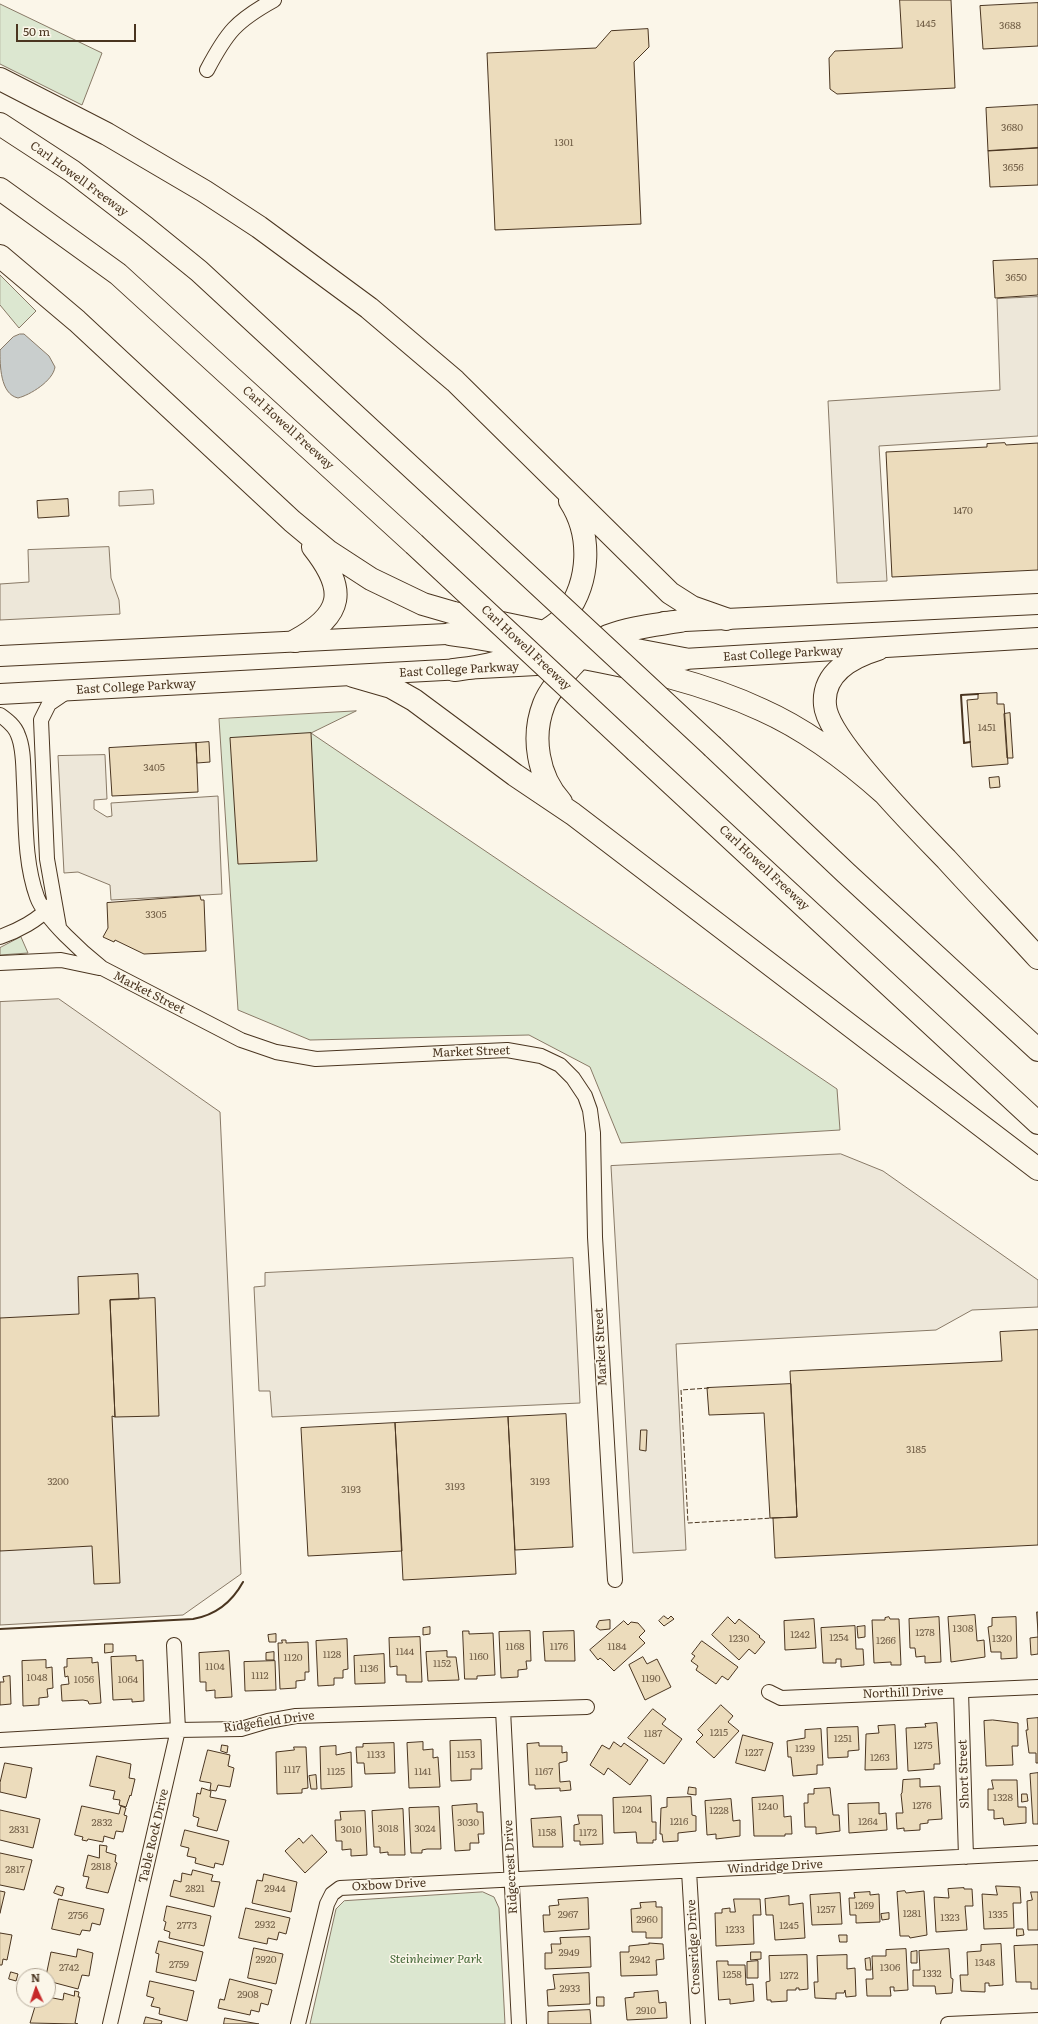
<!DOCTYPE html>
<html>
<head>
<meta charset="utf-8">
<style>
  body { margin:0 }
  #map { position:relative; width:1038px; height:2024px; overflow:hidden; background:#fbf6e9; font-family:Literata,serif }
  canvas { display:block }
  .north { position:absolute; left:16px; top:1968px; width:40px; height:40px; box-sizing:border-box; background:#fbf6e9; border:1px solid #b4a999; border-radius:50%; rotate:357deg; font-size:11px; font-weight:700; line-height:16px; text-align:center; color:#4a3520 }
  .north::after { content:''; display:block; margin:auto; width:14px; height:18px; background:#c62828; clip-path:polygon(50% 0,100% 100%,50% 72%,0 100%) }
  .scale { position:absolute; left:16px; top:24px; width:120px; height:18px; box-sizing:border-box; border:2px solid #4a3520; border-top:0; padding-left:5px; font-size:12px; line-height:14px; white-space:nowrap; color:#4a3520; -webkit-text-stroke:3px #fbf6e9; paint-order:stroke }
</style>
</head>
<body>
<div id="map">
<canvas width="1038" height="2024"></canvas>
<div class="north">N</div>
<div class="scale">50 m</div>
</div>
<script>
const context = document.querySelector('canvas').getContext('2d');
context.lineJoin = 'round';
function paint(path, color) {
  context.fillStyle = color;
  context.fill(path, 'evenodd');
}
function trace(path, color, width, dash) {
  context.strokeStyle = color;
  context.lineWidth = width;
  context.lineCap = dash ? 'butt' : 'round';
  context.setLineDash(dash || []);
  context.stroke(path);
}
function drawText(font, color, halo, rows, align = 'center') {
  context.font = font + ' Literata,serif';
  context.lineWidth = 3;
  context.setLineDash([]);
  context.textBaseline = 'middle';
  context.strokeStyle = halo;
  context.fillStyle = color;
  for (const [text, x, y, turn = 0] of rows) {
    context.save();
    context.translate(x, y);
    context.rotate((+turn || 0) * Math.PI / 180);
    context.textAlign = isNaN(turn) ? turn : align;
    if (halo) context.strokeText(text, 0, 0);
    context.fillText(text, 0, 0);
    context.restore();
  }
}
const green = new Path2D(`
  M0,4L102,53L82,105L0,64Z
  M0,275L36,311L19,328L0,305Z
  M356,711L311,733L837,1089L840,1130L621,1143L590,1067L529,1035L310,1040L238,1010L219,719Z
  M21,937L28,953L0,955V948Z
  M483,1892L494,1897L499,1908L505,2024H310L336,1909L344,1901Z`);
paint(green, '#dce7d0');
trace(green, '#887966', 1);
const parking = new Path2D(`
  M1038,297V436L879,446L887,581L837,583L828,401L1000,390L997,299Z
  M153,490L154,504L119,506V492Z
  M109,547L111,578L119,600L120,614L0,620V584L29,582L28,550Z
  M105,755L107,799L94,800V809L107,817L112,816L111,803L218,796L222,894L111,900L110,885L78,872L64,873L58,756Z
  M59,999L220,1112L241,1574L183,1615L0,1625V1002Z
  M841,1154L883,1171L1038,1280V1307L972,1310L936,1330L676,1344L686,1550L633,1553L611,1166Z
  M573,1258L580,1403L272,1417L270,1391H259L254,1287L265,1286V1273Z`);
paint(parking, '#ede7d9');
trace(parking, '#887966', 1);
const water = new Path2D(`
  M20,334H24L49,356L55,367C53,381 30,395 18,398C0,394 0,365 0,350L13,337Z`);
paint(water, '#c9cecd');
trace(water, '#887966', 1);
const building = new Path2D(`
  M900,0H951L955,88L837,94L830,89L829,58L835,51L902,48Z
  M1038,3V46L983,49L980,6Z
  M648,29L649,47L634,62L641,224L495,230L487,53L596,48L611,31Z
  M1038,105V148L988,151L986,108Z
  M1038,148V185L990,187L988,151Z
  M1038,259V295L995,298L993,261Z
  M1005,443L1006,445L1038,443V570L892,577L886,452L987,447V444Z
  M68,499L69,516L38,518L37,501Z
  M997,693V704H1004L1008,764L972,767L967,700L978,699V694Z
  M1010,713L1013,758H1007L1004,714Z
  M311,733L317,861L238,864L230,738Z
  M209,742L210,762L197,763L196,743Z
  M196,743L198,792L112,796L109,748Z
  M999,777L1000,787L990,788L989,778Z
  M200,896L201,900H204L206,951L144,954L115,940L114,942L103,937L108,928L107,903Z
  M138,1274L139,1299L110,1300L115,1417L112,1416L120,1583L94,1584L92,1546L0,1551V1318L79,1314L78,1277Z
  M155,1298L159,1416L115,1417L110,1300Z
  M1038,1330V1545L775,1558L773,1518L797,1517L790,1371L1002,1361L1000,1332Z
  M791,1384L797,1517L770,1518L764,1413L709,1415L707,1388Z
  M566,1414L573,1547L515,1550L508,1417Z
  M508,1417L516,1574L403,1580L395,1423Z
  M395,1423L402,1551L308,1556L301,1428Z
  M641,1430H647L646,1451L640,1450Z
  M1037,1612H1038V1654L1031,1655L1030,1638L1038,1637Z
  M975,1615L977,1641L984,1640L985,1657L951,1662L948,1617Z
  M664,1616L668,1619L671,1616L674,1619L664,1626L659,1621Z
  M728,1617L735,1624L739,1619L760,1636L759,1637L765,1642L755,1654L749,1649L739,1660L712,1635Z
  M889,1617L890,1619H899L901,1665H891V1662L874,1663L872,1620H885V1618Z
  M939,1617L941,1662L925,1663V1656L916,1657L915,1648H910L909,1619Z
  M1016,1617L1017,1658L1001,1659V1652H991L988,1627L992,1626V1618Z
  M814,1619L816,1648L785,1650L784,1621Z
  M610,1620V1629L600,1630L596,1627L599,1621Z
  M624,1621L628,1625L631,1622L638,1623L645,1631L639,1637L645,1643L614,1671L604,1661L600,1658L598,1660L590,1650Z
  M855,1626L856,1649H863L864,1665L841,1667V1659H836V1663H823L821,1628Z
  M865,1626V1637L858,1638L857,1627Z
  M430,1627V1634L423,1635V1628Z
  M463,1631H469V1634L493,1633L495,1675L477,1676V1679H465Z
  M530,1631L531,1661H526L527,1669L518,1670V1677L501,1678L499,1632Z
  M574,1631L575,1661H545L543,1632Z
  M276,1634V1642H269L268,1635Z
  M420,1637L422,1682H406V1675H397V1666L390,1667L389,1638Z
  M347,1639L348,1669L343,1670V1678H334V1685L318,1686L316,1641Z
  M282,1640H286V1643L308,1642L309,1672H305V1680L296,1681V1688L280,1689L278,1643H282Z
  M702,1641L738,1667L728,1680L722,1676L716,1684L696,1670L698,1666L691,1661L695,1656L692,1654Z
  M105,1644H113V1652L105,1653Z
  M229,1651L232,1697L215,1698V1690L206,1691V1682H200L199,1653Z
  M447,1651V1657H456L459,1680L428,1681L426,1652Z
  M274,1652V1660H266V1653Z
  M384,1654L385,1683L355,1684L354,1656Z
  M136,1656V1661L143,1660L144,1701L132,1702V1699L113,1700L111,1657Z
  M643,1657L647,1664L657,1659L671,1687L645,1700L629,1665Z
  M92,1658V1663L98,1662L101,1703L89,1704L88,1701L83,1700L62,1701L61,1685L69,1684L68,1676L65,1677L64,1667H67V1659Z
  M46,1660V1668L52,1667L53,1688L47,1689L48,1697L39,1698V1705L23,1706L22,1661Z
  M275,1661L276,1690L245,1691L244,1662Z
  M10,1676L11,1704L0,1705V1682H4L3,1677Z
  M721,1705L733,1716L728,1722L739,1731L714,1758L696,1742L703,1735L698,1730Z
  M653,1709L666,1719L662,1724L682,1739L664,1764L628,1738Z
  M1038,1718V1763H1036V1753H1029L1026,1730H1028L1027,1719Z
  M993,1720L1018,1723V1746H1012L1013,1765L986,1766L984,1721Z
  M937,1723L940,1764H934V1769L908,1771L906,1728L926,1727L925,1724Z
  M895,1725L897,1769L865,1770L866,1734L879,1733L878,1726Z
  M858,1727L859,1750L848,1751V1757L828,1758L827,1728Z
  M821,1729L823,1765H817V1774L793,1776L791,1757H788L787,1741L805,1738V1730Z
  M743,1735L773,1743L765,1771L736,1763Z
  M481,1740L482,1769H471V1780L451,1781L450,1741Z
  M423,1742V1750L433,1749V1758L438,1757L440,1787L409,1788L407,1743Z
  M614,1742L621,1747L624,1743L648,1760L630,1785L608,1768L604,1775L590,1765L602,1745L609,1749Z
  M394,1743L395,1773L365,1774L364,1763H357L356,1747H363V1744Z
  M539,1743V1746H562V1753L567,1752V1761L559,1763L560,1782L570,1781L571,1790L560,1791V1788L535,1789V1785H529L527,1744Z
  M222,1745L228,1746L227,1753L221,1751Z
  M336,1746V1755L351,1752L352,1787L321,1789L320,1747Z
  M294,1747H306L308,1788L302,1789V1793L277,1794L276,1752L294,1750Z
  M208,1750L230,1755L228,1766L234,1768L230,1787L218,1785L216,1791L210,1790L211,1783L200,1781Z
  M97,1756L131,1764L129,1778L135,1779L131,1796L130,1795L126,1807L119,1805L120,1800L113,1799L115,1791L90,1786Z
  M5,1763L32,1768L26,1798L0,1792V1783Z
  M1038,1773V1824H1033L1030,1774Z
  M316,1775L317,1789H311L309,1776Z
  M920,1779V1787L940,1786L942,1819L928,1820V1823L920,1824V1830L904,1831V1828L897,1829L896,1813H903L901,1794L902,1793L903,1780Z
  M992,1780H1017L1018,1807H1026V1823L1004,1825L1003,1818L994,1819V1810H988V1789H993Z
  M689,1787L696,1788V1795L688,1794Z
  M202,1788L211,1791L210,1797L226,1800L217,1831L197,1826L199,1818L193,1816L197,1793L200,1794Z
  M830,1788L833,1815H839L840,1831L816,1834V1827H805L804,1803H808V1794H814V1789Z
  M1022,1794H1027L1028,1801L1022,1802Z
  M651,1796L652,1822H656V1840H653V1843H637L636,1832L614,1833L613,1798Z
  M783,1796L784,1817L791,1816L792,1834H785V1836H754L752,1798Z
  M691,1797L692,1815L696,1816V1831L678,1833V1841L663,1842L662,1834H660L661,1808L667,1807V1798Z
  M731,1799L733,1821L740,1820V1836L716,1839V1834L707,1835L705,1801Z
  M879,1803V1814L886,1813L887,1830L849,1833L848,1804Z
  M477,1804V1812H483L484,1834H478L479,1843H470V1850L455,1851L452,1806Z
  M82,1806L119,1814L121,1806L126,1808L124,1815L127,1816L123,1832L116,1831L114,1839L104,1836L103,1842L88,1839L87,1841L82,1840L83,1837L75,1835Z
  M439,1807L441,1849H427L422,1850V1853H411L409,1808Z
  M403,1809L405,1855H388V1852L380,1853V1847H374L372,1811Z
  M0,1810L40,1819L33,1848L0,1840Z
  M365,1811L367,1855L351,1856V1849L342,1850V1841H336L335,1820H341L340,1812Z
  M578,1815H602L603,1844L580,1845V1841H574V1825L579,1824Z
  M561,1817L563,1847H533L531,1819Z
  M185,1830L229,1841L223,1865L215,1863L214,1868L195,1863L196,1858L187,1856L189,1848L181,1846Z
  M312,1835L327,1852L305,1873L285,1851L299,1838L303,1843Z
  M100,1845L107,1846L106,1852L116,1855L115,1862L117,1863L108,1893L86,1888L89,1877L83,1876L88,1855L99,1858Z
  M0,1853L32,1860L24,1890L0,1885Z
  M193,1870L213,1875L211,1881L220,1882L214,1907L170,1896L174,1880L181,1882L182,1873L191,1875Z
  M264,1874L297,1882L291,1912L252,1903L257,1880L262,1881Z
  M57,1886L64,1888L62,1896L54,1893Z
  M996,1886L1020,1887L1021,1903H1013L1014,1928L984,1929L982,1894L997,1895Z
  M964,1888V1889H972L973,1906H965L967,1930L936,1932L934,1897L949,1898L948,1889Z
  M0,1891L5,1892L0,1913Z
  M905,1891L906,1893L924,1891L927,1935L910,1938L909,1936H900L897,1892Z
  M870,1892V1895L879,1894L880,1922L856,1923V1915H850L849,1898H855L854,1893Z
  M1031,1892H1038V1930H1028L1027,1901L1032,1900Z
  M840,1893L842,1924L812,1925L810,1895Z
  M789,1896V1905L803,1903L805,1938L775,1940L773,1915H766L765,1899Z
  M588,1898L589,1929L544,1932L543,1915H550L549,1906L559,1905L558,1900Z
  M59,1899L104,1909L100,1925L92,1923L90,1931L82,1930L80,1935L52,1929Z
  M734,1899H760L761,1915H753L754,1944L716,1946L715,1913H722V1909L730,1908V1912H735Z
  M656,1902V1907H662V1938H646V1932H632L631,1909L641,1908L640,1903Z
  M167,1906L211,1916L204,1946L169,1938L170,1932L164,1930L166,1922L164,1921Z
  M246,1908L290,1918L286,1934L279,1932L277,1940L268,1938L267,1944L239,1938Z
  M889,1913V1919L882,1920L881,1914Z
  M1017,1929H1023L1024,1935L1017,1936Z
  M0,1933L12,1935L7,1960L3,1959L2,1965H0Z
  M839,1935H847V1942H840Z
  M590,1937L591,1967L545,1969V1953H552L551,1944H561L560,1938Z
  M159,1941L203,1952L196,1981L156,1972L159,1954L156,1953Z
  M649,1943L663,1944L664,1959L656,1960L657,1975L621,1976L620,1952H629V1946L649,1944Z
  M1001,1944L1003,1985L989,1986V1983H985V1992L961,1991L960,1975H968L967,1952L981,1951V1945Z
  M1038,1945V1989H1031V1982H1016L1014,1946Z
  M254,1948L283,1954L276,1984L248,1978Z
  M78,1949L93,1953L89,1976L82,1975L78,1989L48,1981V1976H46L51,1952L76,1957Z
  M906,1949L908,1990L894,1991V1987H890L891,1996H867L866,1979H873L872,1956H886V1950Z
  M949,1949L951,1978L953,1979L952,1993L936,1994L935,1986H913V1970H920L919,1951Z
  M917,1951V1963H911V1952Z
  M751,1952H761V1959L751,1960Z
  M807,1955L808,1989L799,1990V1988H796V1990H787V2001L771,2002V2000H767L766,1982L770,1981L769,1956Z
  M847,1955V1969L855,1968L856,1996L846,1997L845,1990L844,1993H836V1999L815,1998L814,1982H818L817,1956Z
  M870,1958L871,1970H866L865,1959Z
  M717,1961H728V1965H745L746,1985L753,1984L754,2001L730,2004V1999L719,2000Z
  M758,1961V1978H747V1962Z
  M11,1972L18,1974L16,1981L9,1979Z
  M589,1973L590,2004L548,2006L547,1990L555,1989L553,1975Z
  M230,1979L272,1990L268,2005L261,2003L259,2012L251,2010L250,2015L218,2008L220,1999L224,2000Z
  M150,1981L194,1991L187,2021L159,2014L160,2008L151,2006L154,1998L147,1996Z
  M75,1991L79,1992L78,1997H80L75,2023L78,2024L30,2023L37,2000H48V1997L63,2000L64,1993L74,1996Z
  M658,1991L659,2003L666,2002L667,2018L627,2020L625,1998L634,1997V1993Z
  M597,1997H604V2006H597Z
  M590,2010L591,2024H548V2012Z
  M146,2017L162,2021L161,2024H144Z
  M225,2018L259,2024H224Z`);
paint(building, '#ecdcbc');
trace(building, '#4a3520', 1);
const street = new Path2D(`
  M207,70C227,32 236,21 274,0
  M0,715C7,720 15,726 18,735C24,749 23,767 24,783C26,820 24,861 37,897C45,919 83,953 102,968L241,1040L276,1052L316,1059L507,1050L541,1056L560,1065L573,1078L585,1096L590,1110L593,1133L595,1237L615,1580
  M59,927L47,859L41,720L49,704L68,691
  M0,937C17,931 39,920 50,906
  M0,963L61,960L99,968
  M961,1691L966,1857
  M769,1692L781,1698L1038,1687
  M503,1710L519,2024
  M0,1740L178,1730L241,1729L268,1721L296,1716L587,1707
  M689,1871L698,2024
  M110,2024L178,1730L174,1645
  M298,2024L327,1904L332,1894L340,1888L1038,1853
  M948,2024L1038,2020`);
const secondary = new Path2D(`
  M664,622L1038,604
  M0,656L467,633
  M667,660L1038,638
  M0,694L555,664`);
const highway = new Path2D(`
  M0,79L107,134L204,191L259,227L369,308L455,381L670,593L692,607L726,619
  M0,124L72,171L146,228L199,271L489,539
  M0,189L118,274L414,544
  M0,256L77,321L292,521L328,551L371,579L423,604L454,613L573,638L684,659
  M450,634C491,639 532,648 573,656C637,668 702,682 762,710C807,730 849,762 886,795
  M295,641C344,614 347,590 313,547
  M878,649C852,657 822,673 825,705C827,739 920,832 947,860C977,893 1008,925 1038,958
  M454,670C476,667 497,665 516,654C525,649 533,641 540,635C548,629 561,622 566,614C590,581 592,535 570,501
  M353,676L391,687L414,700L515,775L573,814L1038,1169
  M713,747L846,873L1038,1050
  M636,751L1038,1123
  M561,802C538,777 531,737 544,704C550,689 562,677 573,665C583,654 595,642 608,636C631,627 656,625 680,621`);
trace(street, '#4a3520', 16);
trace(secondary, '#4a3520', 22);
trace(highway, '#4a3520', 24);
trace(street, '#fbf6e9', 14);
trace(secondary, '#fbf6e9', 20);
trace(highway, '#fbf6e9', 22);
const highwayBridge = new Path2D(`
  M489,539L713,747
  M414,544L636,751`);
trace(highwayBridge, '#4a3520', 24, []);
trace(highwayBridge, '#fbf6e9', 22);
trace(new Path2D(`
  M709,1388L681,1390L688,1523L773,1518`), '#4a3520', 1, [5, 2]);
trace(new Path2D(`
  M970,742L964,743L961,695L978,694
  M0,1629L193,1619C216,1615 232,1602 243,1582`), '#4a3520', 2);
drawText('10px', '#725f47', null, [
  ["1445",926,24],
  ["3688",1010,26],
  ["3680",1012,128],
  ["1301",564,143],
  ["3656",1013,168],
  ["3650",1016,278],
  ["1470",963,511],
  ["1451",987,728],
  ["3405",154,768],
  ["3305",156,915],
  ["3185",916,1450],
  ["3200",58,1482],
  ["3193",540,1482],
  ["3193",455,1487],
  ["3193",351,1490],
  ["1308",963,1629],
  ["1278",925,1633],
  ["1242",800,1635],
  ["1254",839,1638],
  ["1230",739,1639],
  ["1320",1002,1639],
  ["1266",886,1641],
  ["1168",515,1647],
  ["1176",559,1647],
  ["1184",617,1647],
  ["1144",405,1652],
  ["1128",332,1655],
  ["1160",479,1657],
  ["1120",293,1658],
  ["1152",442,1664],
  ["1104",215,1667],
  ["1136",369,1669],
  ["1112",260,1676],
  ["1048",37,1678],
  ["1190",651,1679],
  ["1056",84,1680],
  ["1064",128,1680],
  ["1215",719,1733],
  ["1187",653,1734],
  ["1251",843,1739],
  ["1275",923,1746],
  ["1239",805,1749],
  ["1227",754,1753],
  ["1133",376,1755],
  ["1153",466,1755],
  ["1263",880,1758],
  ["1117",292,1770],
  ["1125",336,1772],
  ["1141",423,1772],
  ["1167",544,1772],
  ["1328",1003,1798],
  ["1276",922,1806],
  ["1240",768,1807],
  ["1204",632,1810],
  ["1228",719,1811],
  ["1216",679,1822],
  ["1264",868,1822],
  ["2832",102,1823],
  ["3030",468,1823],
  ["3018",388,1829],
  ["3024",425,1829],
  ["2831",19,1830],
  ["3010",351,1830],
  ["1158",547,1833],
  ["1172",588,1833],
  ["2818",101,1867],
  ["2817",15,1870],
  ["2821",195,1889],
  ["2944",275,1889],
  ["1269",864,1906],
  ["1257",826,1910],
  ["1281",912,1914],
  ["2967",568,1915],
  ["1335",998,1915],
  ["2756",78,1916],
  ["1323",950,1918],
  ["2960",647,1920],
  ["2932",265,1925],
  ["2773",187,1926],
  ["1245",789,1926],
  ["1233",735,1930],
  ["2949",569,1953],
  ["2920",266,1960],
  ["2942",640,1960],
  ["1348",985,1963],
  ["2759",179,1965],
  ["2742",69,1968],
  ["1306",890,1968],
  ["1332",932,1974],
  ["1258",732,1975],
  ["1272",789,1976],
  ["2933",570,1989],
  ["2908",248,1995],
  ["2910",646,2011]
]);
drawText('12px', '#4a3520', '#fbf6e9', [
  ["Carl Howell Freeway",79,179,36],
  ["Carl Howell Freeway",288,428,42],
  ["Carl Howell Freeway",526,648,43],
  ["East College Parkway",783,654,-3],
  ["East College Parkway",459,670,-3],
  ["East College Parkway",136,687,-3],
  ["Carl Howell Freeway",764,868,43],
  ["Market Street",149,993,27],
  ["Market Street",471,1052,-2],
  ["Market Street",601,1347,-93],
  ["Northill Drive",903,1693,-2],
  ["Ridgefield Drive",269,1722,-8],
  ["Short Street",964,1774,-92],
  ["Table Rock Drive",154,1836,-77],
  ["Ridgecrest Drive",511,1867,-93],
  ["Windridge Drive",775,1867,-3],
  ["Oxbow Drive",389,1885,-3],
  ["Crossridge Drive",694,1947,-93]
]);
drawText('italic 12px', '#436837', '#fbf6e9', [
  ["Steinheimer Park",436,1959]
]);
</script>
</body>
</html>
